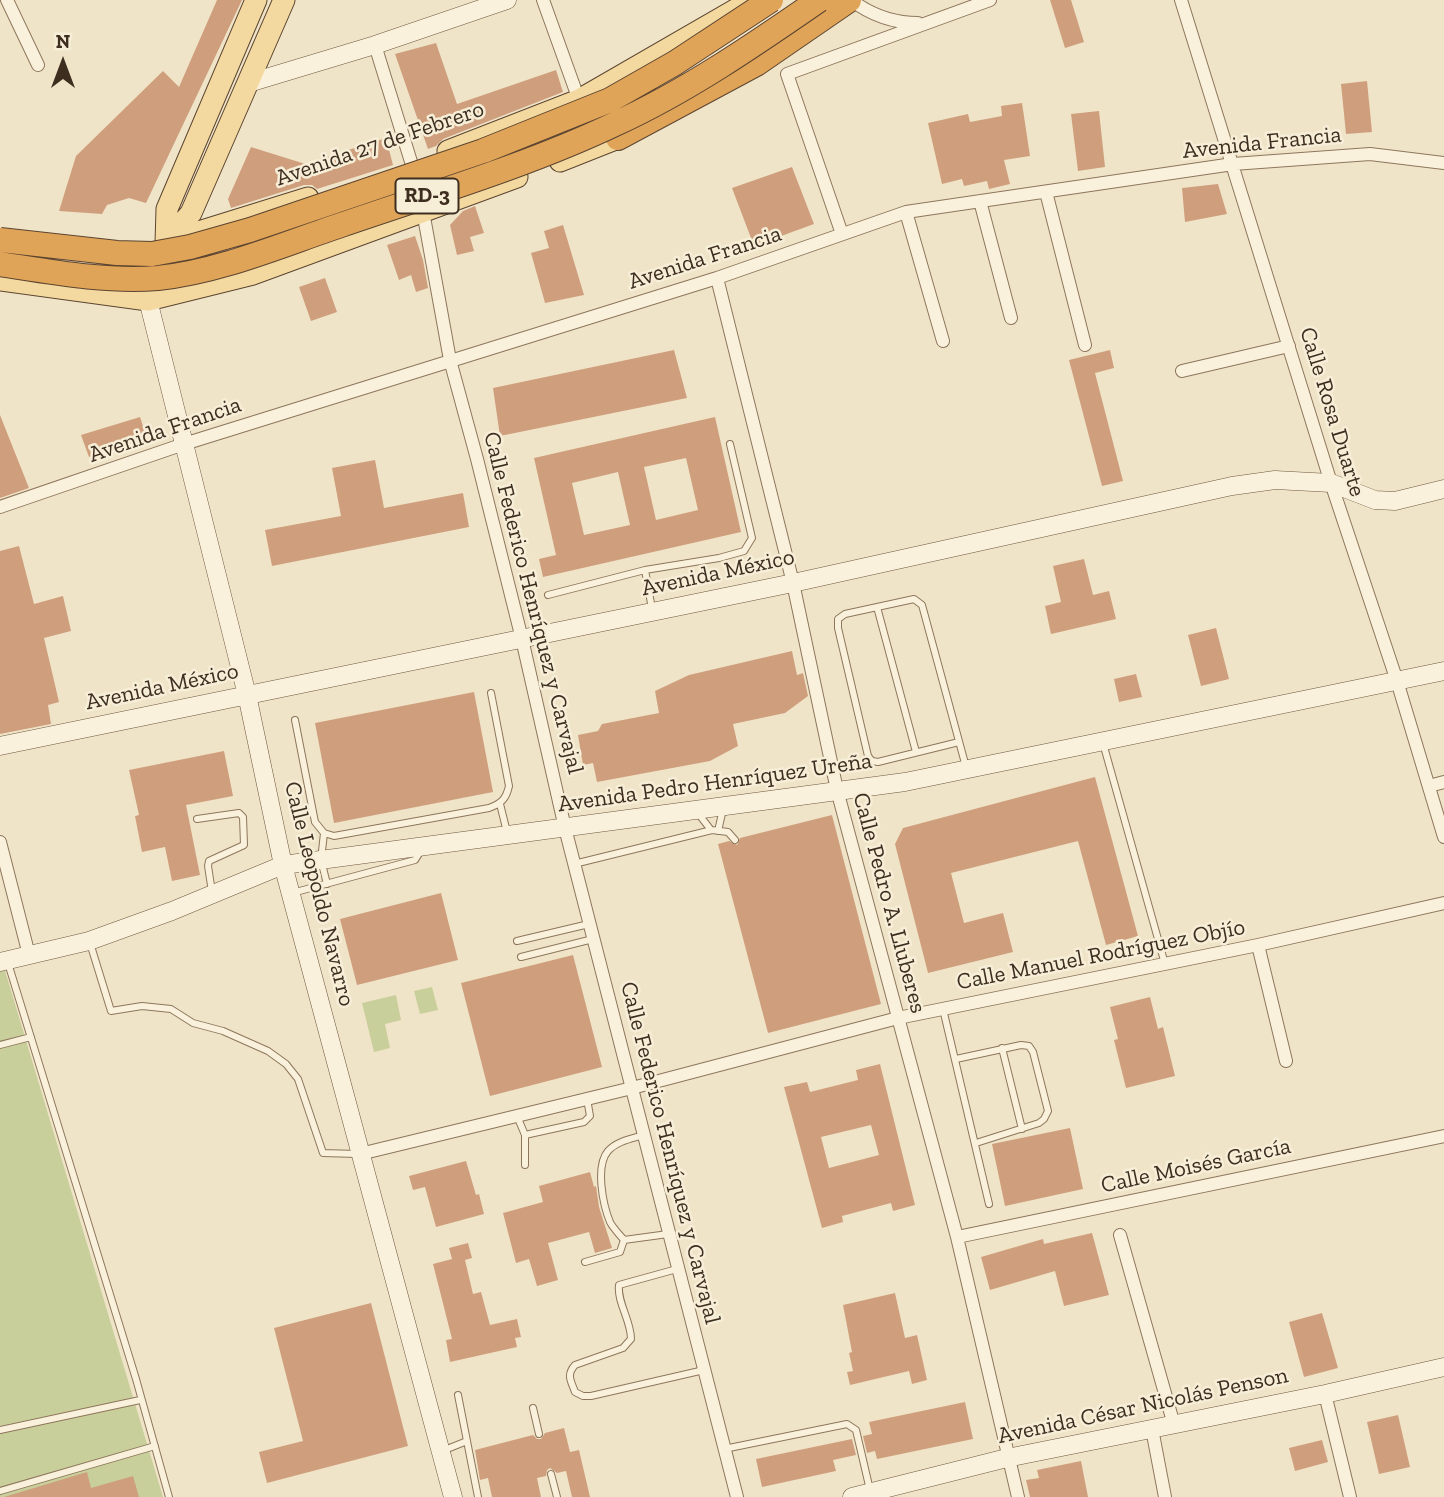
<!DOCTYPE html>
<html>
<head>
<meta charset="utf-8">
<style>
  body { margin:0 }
  #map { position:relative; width:1444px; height:1497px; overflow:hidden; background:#f0e4c8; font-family:"Zilla Slab",serif }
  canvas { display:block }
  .north { position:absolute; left:28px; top:28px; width:70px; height:70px; -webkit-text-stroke:5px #f7eed8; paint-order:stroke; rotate:0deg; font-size:19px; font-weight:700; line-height:28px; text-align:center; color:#3d2e20 }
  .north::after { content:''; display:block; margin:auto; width:24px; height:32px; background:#3d2e20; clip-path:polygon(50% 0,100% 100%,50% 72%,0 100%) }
</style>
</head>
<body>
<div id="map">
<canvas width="1444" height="1497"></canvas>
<div class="north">N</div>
</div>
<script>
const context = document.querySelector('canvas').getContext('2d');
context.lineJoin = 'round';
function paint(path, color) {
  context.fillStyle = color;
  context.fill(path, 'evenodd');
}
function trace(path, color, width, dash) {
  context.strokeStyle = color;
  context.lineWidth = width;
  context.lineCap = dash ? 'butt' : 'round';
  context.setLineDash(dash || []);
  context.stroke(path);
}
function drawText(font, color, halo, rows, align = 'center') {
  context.font = font + ' "Zilla Slab",serif';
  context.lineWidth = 5;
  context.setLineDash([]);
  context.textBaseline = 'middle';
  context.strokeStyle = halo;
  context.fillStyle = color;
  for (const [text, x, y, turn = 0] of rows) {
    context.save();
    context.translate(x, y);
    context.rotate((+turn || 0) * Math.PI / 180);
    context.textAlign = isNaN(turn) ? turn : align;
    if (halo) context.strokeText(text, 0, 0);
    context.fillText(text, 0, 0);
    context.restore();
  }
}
paint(new Path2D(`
  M4,967L163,1497H0V968Z
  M432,987L438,1010L420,1014L414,991Z
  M396,995L401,1020L385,1024L390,1048L374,1052L362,1003Z`), '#c9cf9b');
paint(new Path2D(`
  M217,0H242L146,203L129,198L107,205L102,214L59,211L76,156L163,71L179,87Z
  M1050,0H1071L1084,42L1065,48Z
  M436,43L457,104L556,70L563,92L443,139L436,146L428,149L395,54Z
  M1367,81L1372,132L1346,134L1341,84Z
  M1022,103L1030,156L1004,160L1010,184L989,189L987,181L964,186L962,179L942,184L928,123L968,114L970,122L1002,116L1001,106Z
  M1099,111L1105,167L1078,171L1071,114Z
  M386,138L393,165L317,189L312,185H304L231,208L228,199L251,147L318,168L320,159Z
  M792,167L814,224L754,246L732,188Z
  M1218,184L1227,214L1185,222L1182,188Z
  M475,206L484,233L470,237L474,251L457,255L450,225L463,211Z
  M563,225L584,295L545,303L531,253L549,248L544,231Z
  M415,236L423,260L428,288L416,292L411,275L399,280L387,245Z
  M325,278L337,312L311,321L299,287Z
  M674,350L687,398L500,436L493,388Z
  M1110,350L1114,368L1095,373L1123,481L1102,486L1069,360Z
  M0,415L29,488L0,498Z
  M140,417L147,438L89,457L81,435Z
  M715,417L741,532L543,577L539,559L556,555L534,458ZM686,458L698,510L656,520L644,467ZM618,472L630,525L584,535L572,483Z
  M375,460L384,508L463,493L469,527L272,566L265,530L341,516L332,468Z
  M19,546L34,604L63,596L71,631L44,638L59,702L48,705L51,724L0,734V551Z
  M1084,559L1093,595L1109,591L1116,619L1051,634L1045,606L1061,602L1053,566Z
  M1216,628L1229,679L1201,686L1188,635Z
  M792,651L797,675L803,673L808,696L785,713L733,724L738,746L710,761L597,782L593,763L583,765L578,735L598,731L602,724L659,713L655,691L689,675Z
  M1136,674L1142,697L1119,702L1114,679Z
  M474,692L493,792L334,823L315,723Z
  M224,751L233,796L186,805L200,875L172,881L165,847L142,852L135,816L139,815L129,770Z
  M1095,777L1138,936L1106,945L1078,841L951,873L964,923L1003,913L1013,952L928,973L895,844L903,828Z
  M832,815L881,1004L768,1033L718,844L729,841L737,845L740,838Z
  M441,893L458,960L357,985L340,919Z
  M573,955L602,1067L490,1096L461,983Z
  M1150,997L1158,1029L1163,1027L1175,1076L1126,1088L1114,1040L1118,1039L1110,1007Z
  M880,1064L915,1205L893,1211L891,1203L842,1216L843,1222L822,1228L784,1087L807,1082L810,1092L858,1080L856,1070ZM871,1125L879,1155L829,1168L821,1137Z
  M1070,1128L1083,1189L1005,1206L992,1144Z
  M466,1161L476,1195L479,1194L484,1214L436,1227L425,1187L413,1190L409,1176Z
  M590,1172L594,1187L596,1186L599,1207L612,1248L595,1253L589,1232L548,1243L558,1280L537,1286L529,1259L516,1263L503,1213L543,1202L539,1186Z
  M1092,1233L1109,1295L1064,1306L1055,1271L990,1290L981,1257L1043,1239L1044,1244Z
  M468,1243L472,1258L465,1260L473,1294L481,1292L490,1325L517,1319L521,1337L515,1338L517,1347L450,1362L446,1340L452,1339L433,1264L452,1259L449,1248Z
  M895,1293L905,1338L917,1335L927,1380L912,1384L909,1371L850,1385L847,1372L853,1371L849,1353L852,1352L843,1305Z
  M371,1303L408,1446L267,1483L259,1452L303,1441L274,1328Z
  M1322,1313L1338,1368L1304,1377L1289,1322Z
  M965,1402L973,1439L877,1459L875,1451L867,1453L863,1436L872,1434L869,1422Z
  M1398,1415L1410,1467L1379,1474L1367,1422Z
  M564,1428L570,1452L579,1450L590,1497H572L566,1471L557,1473L550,1468L547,1470L546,1476L537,1478L541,1497H492L488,1478L480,1480L475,1450L533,1435L537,1439H541L545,1433Z
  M852,1439L856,1455L833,1460L836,1471L762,1487L756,1459Z
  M1322,1440L1328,1462L1295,1471L1289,1448Z
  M1081,1461L1088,1497H1030L1026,1480L1039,1478L1037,1470Z
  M87,1472L91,1488L133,1476L139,1497H4Z`), '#cf9f7d');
const lane = new Path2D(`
  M548,595L645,570
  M877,607L916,752
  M652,609L645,570L719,558L744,551L752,538L730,444
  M295,720L315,822L324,833L334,836L489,808C502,803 506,799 509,786L491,693
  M959,742L878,762L872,761L868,756L838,628V619L845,614L914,599L922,605L966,767
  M1103,743L1165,964
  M500,804L507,832
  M697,812L711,830
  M197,819L239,813L243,817L244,845L209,861L208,866L212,892
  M718,831L723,809
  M324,833L321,860L327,884
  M574,864L712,830L728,832L735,840
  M292,893L415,860L422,849
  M517,941L589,924
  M90,943L111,1011L142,1006L171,1009L193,1023L223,1031L268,1051L286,1064L298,1079L323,1153L357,1154
  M521,957L593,939
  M8,963L136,1379L169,1497
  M943,1009L989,1204
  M0,1045L31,1037
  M1002,1048L1022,1129
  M956,1059L1021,1045L1029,1046L1033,1052L1048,1111L1044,1119L1039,1123L976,1143
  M517,1116L525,1135L584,1122L590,1116L587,1099
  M525,1135V1165
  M644,1135C631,1139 617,1141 608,1151C595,1166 603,1205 610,1222C613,1228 619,1234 624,1240L668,1234
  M585,1262L620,1252L624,1240
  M677,1269L619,1285C617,1303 631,1320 631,1339L623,1348L575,1365C566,1375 571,1381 575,1392L583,1396H591L704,1370
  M533,1408L539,1434
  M0,1430L140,1400
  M467,1441L478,1497
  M724,1449L847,1424L856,1430L870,1490
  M442,1451L467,1441L458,1395
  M551,1474L557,1497
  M0,1491L155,1446`);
const street = new Path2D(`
  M7,0L38,65
  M543,0L579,100
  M851,0C871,15 893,23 918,23
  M1181,0L1331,483L1397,681L1444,837
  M375,45L416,178
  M1046,192L1085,345
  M980,201L1011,318
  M422,206L450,360L477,459L522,639L565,828L737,1497
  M906,212L943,341
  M842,234L787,74L990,0
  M717,278L793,583L837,790L957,1237L1018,1497
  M1182,371L1289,346
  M0,507L184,444L717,278L906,212L1233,164L1370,154L1444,163
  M1429,786L1444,782
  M0,842L29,955
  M1258,945L1286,1061
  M360,1154L632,1088L898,1018L1258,945L1444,903
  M1120,1235L1174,1425
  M957,1237L1444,1136
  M1325,1394L1350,1497
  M1152,1429L1165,1497`);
const secondary = new Path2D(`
  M249,83L375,45L507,0
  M148,300L247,695L283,865L453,1497
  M0,746L793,583L1232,486L1275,480L1331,483L1375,500L1395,501L1444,489
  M0,962L89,941L172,911L283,865L905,782L1444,671
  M852,1497L1007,1458L1325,1394L1444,1367`);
const primary = new Path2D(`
  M448,151L579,100L742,6
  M560,161L618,138L630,131
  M189,235L308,198
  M167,241L191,213L284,0
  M159,266L166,243L167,209L256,0
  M0,280L148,300L253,274L517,177`);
const highway = new Path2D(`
  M618,138L756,64L849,0`);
trace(lane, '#8d765c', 8);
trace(street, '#8d765c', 14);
trace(secondary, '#6f573f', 19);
trace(primary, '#5b4430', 23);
trace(highway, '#5b4430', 26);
trace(lane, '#faf1dc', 6);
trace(street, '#faf1dc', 12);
trace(secondary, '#faf1dc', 18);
trace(primary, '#f3d9a0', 21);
trace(highway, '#e0a458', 24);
const highwayBridge = new Path2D(`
  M0,240L117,253L152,254L190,247L250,230L483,151L610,100L675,63L771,0
  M0,264C52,272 105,282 158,278C219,272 284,244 341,225C431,194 529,165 615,124C687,91 754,45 819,0`);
trace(highwayBridge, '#5b4430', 26, []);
trace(highwayBridge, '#e0a458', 24);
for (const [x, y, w] of [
  [427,196,63]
]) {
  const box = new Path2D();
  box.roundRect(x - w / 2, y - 17.5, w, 35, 5);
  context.fillStyle = '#f7eed8';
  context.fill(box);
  trace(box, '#3d2e20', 2);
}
drawText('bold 21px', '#3d2e20', null, [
  ["RD-3",427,196]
]);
drawText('23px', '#3d2e20', '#f7eed8', [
  ["Avenida Francia",1262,143,-6],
  ["Avenida 27 de Febrero",380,144,-19],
  ["Avenida Francia",705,258,-18],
  ["Calle Rosa Duarte",1332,412,73],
  ["Avenida Francia",165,430,-19],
  ["Avenida México",718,573,-12],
  ["Calle Federico Henríquez y Carvajal",533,603,76],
  ["Avenida México",162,687,-12],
  ["Avenida Pedro Henríquez Ureña",715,783,-8],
  ["Calle Leopoldo Navarro",319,894,76],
  ["Calle Pedro A. Lluberes",889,903,75],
  ["Calle Manuel Rodríguez Objío",1101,955,-11],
  ["Calle Federico Henríquez y Carvajal",670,1153,76],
  ["Calle Moisés García",1196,1166,-12],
  ["Avenida César Nicolás Penson",1143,1406,-12]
]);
</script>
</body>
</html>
